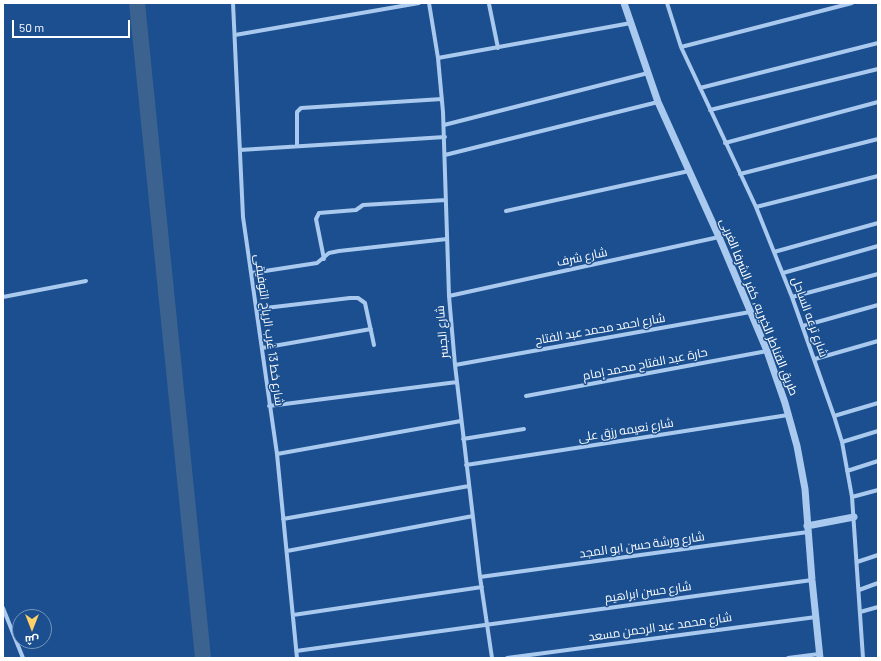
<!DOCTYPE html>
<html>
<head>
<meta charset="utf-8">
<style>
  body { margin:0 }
  #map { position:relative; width:881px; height:661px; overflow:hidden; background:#1b4f8f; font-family:Barlow,Cairo,sans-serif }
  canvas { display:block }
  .frame { position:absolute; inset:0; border:4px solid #fff; pointer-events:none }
  .north { position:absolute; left:12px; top:609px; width:40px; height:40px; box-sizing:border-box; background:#1b4f8f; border:1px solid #7695bc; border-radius:50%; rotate:180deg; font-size:11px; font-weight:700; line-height:16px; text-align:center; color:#fff }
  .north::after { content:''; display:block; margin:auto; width:14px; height:18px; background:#ffd166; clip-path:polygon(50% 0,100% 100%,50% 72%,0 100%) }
  .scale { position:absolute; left:12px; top:20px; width:118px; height:18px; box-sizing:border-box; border:2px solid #fff; border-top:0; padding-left:5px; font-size:12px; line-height:14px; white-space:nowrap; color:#fff; -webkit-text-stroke:3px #1b4f8f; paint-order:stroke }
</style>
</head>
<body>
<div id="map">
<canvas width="881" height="661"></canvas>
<div class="frame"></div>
<div class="north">ش</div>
<div class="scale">50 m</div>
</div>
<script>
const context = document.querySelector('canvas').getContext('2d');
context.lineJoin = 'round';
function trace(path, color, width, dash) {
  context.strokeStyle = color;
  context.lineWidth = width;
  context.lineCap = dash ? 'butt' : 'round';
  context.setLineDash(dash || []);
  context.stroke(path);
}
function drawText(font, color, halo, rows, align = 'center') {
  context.font = font + ' Barlow,Cairo,sans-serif';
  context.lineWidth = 3;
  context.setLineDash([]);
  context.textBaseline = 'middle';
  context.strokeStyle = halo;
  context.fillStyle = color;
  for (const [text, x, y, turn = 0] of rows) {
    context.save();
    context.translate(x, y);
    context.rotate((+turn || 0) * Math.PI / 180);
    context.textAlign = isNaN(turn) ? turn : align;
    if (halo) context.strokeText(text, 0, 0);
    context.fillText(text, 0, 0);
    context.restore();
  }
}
trace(new Path2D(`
  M137,3L203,658`), '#3c6290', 16);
trace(new Path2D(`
  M233,3L243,217L277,454L297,658
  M429,3L438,58L443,112L449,296L455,365L480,577L492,658
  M667,3L681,47L756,207L792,297L834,416L842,442L852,497L863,658
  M489,4L498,48
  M235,35L419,3
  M681,47L852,3
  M438,58L631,23
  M700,88L878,43
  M710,110L878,69
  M444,125L648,73
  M725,143L878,102
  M297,146V112L301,108L442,99
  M240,150L445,137
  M445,155L658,102
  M740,174L878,139
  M756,207L878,176
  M506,211L689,171
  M774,252L878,223
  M324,259L316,219L319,213L356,210L363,205L446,200
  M252,273L317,263L329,253L339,251L447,239
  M783,273L878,246
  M449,296L719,237
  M3,297L86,281
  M792,297L878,274
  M257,309L350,298H358L365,303L374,345
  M803,326L878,305
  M262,348L371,329
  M815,359L878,341
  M455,365L750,312
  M526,396L767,351
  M269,406L457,382
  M834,416L878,403
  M463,439L524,429
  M842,442L878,431
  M277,454L461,421
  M466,465L788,415
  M847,471L878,461
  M852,497L878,490
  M283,519L469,486
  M287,551L473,516
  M857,562L878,555
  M480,577L808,532
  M859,590L878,583
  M3,608L23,658
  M860,612L878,607
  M293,615L482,587
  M296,651L812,580
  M507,658L816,617
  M788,658L819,654`), '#a9c9ee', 4);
trace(new Path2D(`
  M624,3L658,102L719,237L767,351L785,403L797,446L805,489L812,580L820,658
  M807,526L854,517`), '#a9c9ee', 7);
drawText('12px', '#fff', '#1b4f8f', [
  ["شارع شرف",582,257,-12],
  ["طريق القناطر الخيريه, كفر الشرفا الغربى",759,307,68],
  ["شارع ترعه الساحل",810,317,70],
  ["شارع احمد محمد عبد الفتاح",600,329,-10],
  ["شارع خط 13 غرب الرياح التوفيقى",269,330,82],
  ["شارع الجسر",442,332,-95],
  ["حارة عبد الفتاح محمد إمام",645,364,-11],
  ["شارع نعيمه رزق على",626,430,-9],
  ["شارع ورشة حسن ابو المجد",642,545,-8],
  ["شارع حسن ابراهيم",648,592,-8],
  ["شارع محمد عبد الرحمن مسعد",660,627,-8]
]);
</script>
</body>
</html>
